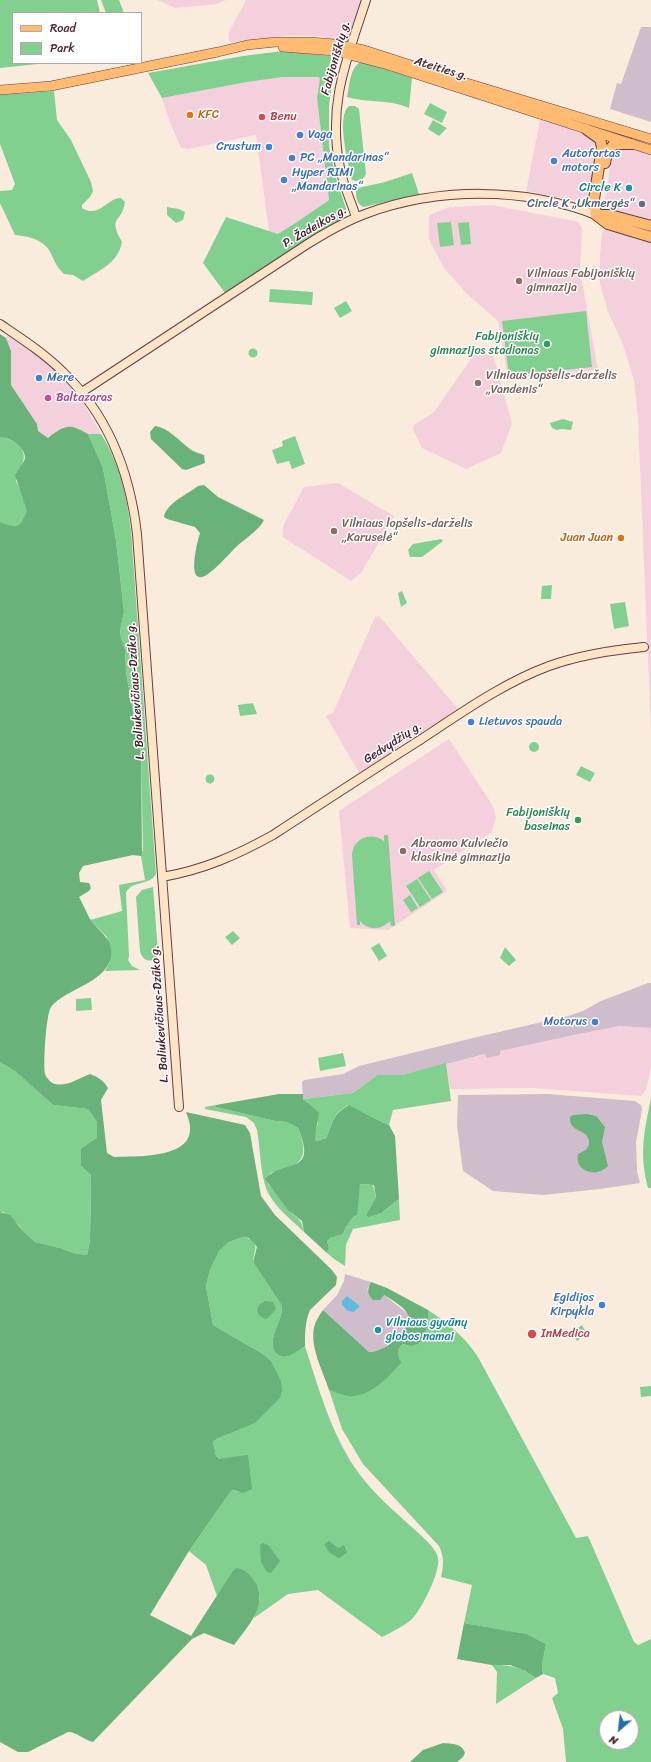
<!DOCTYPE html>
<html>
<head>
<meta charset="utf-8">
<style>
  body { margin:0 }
  #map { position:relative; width:651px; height:1762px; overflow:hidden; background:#faecdd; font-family:Sriracha,sans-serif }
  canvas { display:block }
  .legend { position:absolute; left:12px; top:12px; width:130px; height:52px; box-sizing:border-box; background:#fff; border:1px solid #b7a5aa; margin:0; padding:5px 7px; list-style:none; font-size:12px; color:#4a1f2b }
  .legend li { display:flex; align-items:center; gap:8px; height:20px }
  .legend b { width:20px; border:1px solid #b7a5aa }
  .north { position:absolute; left:599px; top:1710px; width:40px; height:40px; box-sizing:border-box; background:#fff; border:1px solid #b7a5aa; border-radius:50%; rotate:208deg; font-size:11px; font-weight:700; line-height:16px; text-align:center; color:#4a1f2b }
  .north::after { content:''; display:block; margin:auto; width:14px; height:18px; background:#1f6fb2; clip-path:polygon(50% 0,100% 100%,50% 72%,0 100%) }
</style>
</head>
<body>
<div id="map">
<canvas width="651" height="1762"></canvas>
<ul class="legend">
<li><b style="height:5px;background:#ffbb71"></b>Road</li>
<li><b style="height:11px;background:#82d090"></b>Park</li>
</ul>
<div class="north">N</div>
</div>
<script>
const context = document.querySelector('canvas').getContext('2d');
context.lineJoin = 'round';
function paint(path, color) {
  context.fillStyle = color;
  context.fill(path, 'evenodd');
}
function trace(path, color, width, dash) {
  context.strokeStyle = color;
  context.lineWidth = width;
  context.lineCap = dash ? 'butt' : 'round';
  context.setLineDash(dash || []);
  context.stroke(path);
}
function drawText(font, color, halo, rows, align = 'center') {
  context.font = font + ' Sriracha,sans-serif';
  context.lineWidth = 3;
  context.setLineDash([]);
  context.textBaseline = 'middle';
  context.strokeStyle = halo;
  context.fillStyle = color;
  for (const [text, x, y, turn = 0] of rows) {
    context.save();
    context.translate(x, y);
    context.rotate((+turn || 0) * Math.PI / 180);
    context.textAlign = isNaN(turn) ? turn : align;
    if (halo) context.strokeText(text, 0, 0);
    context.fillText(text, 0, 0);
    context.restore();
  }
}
paint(new Path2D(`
  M157,0H226L217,4L175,8Z
  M246,0H362L352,34L346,41L343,42L319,36L286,35L272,39L230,42L229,41V32Z
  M283,77H317L320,78L317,98L329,200L297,222L278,234L269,231L256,135L188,149L181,148L169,120L162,98L247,82Z
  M540,120L592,136L599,146L589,199L587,201L582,202L526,191Z
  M621,147H626L651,155V221L612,211L604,204L612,156L617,149Z
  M492,205L579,222L582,229L580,270L598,370L508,378L498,321L466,293L444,268L429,240V215L450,207Z
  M605,228L651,241V731L638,418L634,380L622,342L608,312L600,284V256L602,233Z
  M8,334L39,357L65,380L82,401L101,434H88L78,428L63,427L48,438L41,434L38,431L37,424L11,385V351L6,338Z
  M480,346L493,354L512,424L501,453L466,469L422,448L413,429L414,425L434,412Z
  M338,483L394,516L361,573L351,581L283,537V526L304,487Z
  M379,616L459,710L403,743L389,755L360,774L326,716L333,713L375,617Z
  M449,739L493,806L496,817L492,832L434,870L447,891L388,930L350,928L339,811Z
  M620,1026L651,1028V1066L646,1090L641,1096L532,1088L450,1089L446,1063L486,1054L487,1058L500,1051Z`), '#f4cfdc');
paint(new Path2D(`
  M641,27H651V122L610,109L617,83L621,84Z
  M648,983H651V1028L620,1026L575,1035L500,1051V1055L487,1058L485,1054L402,1075H377L353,1093L303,1099L302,1082L304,1080L343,1074L359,1066L477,1037L568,1016L583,1011L601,1001Z
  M548,1094L635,1101L641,1105L642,1110L636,1142L637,1171L640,1183L600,1189L543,1195L493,1191L463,1171L457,1126L458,1095Z
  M345,1274L371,1282L367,1290L384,1295L408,1314L410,1321L406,1329L380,1351L369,1352L323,1310L337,1295L344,1281Z`), '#d0bdcc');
paint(new Path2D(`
  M0,0H97L100,13H13V63H47L0,68Z
  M101,0H119L124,13H106Z
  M282,51L330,56L335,61L329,105V146L335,175L347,212L342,219L317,233L225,293L203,263L226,217L278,234L297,222L329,200L317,98L320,78L317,77H283L247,82L162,98L148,73L243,56Z
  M359,63H366L412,78L409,108C390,99 367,103 347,97C349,87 350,69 359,63Z
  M54,91L57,120L71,140L91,182L93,191L90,197L82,205V208C99,219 108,197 121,198L125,202C122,224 107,215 122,242C118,263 100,270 83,281L73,275L64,274C56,267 54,259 49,250C42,239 27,236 15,235L0,203V191L12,190L15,184L0,144V95Z
  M430,103L447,112L442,123L424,114Z
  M349,106H355L359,109L366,174L363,179L356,181L352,180L351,177C348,162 336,116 349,106Z
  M433,120L447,128L439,136L428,129Z
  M412,173L419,194L364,207C358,206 356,198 356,192L358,188L385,182Z
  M167,207L179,209L185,212L183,220L176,223L167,215Z
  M451,222L454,245L440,247L437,223Z
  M469,222L471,244L461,245L458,223Z
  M270,289L313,292L312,305L269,302Z
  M346,301L352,311L340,318L334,308Z
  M586,311L592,367L509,376L502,321Z
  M248.5 353a4.5 4.5 0 1 1 9 0a4.5 4.5 0 1 1-9 0Z
  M563,419L573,422L571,430L562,429L557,430L552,428L550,423Z
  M88,434H101C120,464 127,496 131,531L156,874C150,886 131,880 126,893L129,956L128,960L132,966L140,970L105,971L109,963L107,937L90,920L122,911L119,885L145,880L141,856L143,849L141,757L126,672L125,649L121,638L120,631L124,612L116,540L103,468Z
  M2,436C31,448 26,457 16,481C20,489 24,497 27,505C29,514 22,526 12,526C8,526 4,524 0,522V437Z
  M295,436L305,464L292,469L289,461L277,464L272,450L283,446L282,441Z
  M441,539L443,541L422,557H410L408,550L413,544Z
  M552,585L551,599H541L542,586Z
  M402,591L407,603L401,607L398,593Z
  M625,602L629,626L614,629L610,604Z
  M253,703L257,714L240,716L238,705Z
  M529 747a5 5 0 1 1 10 0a5 5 0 1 1-10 0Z
  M581,766L595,773L590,782L576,775Z
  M205.5 779a4.5 4.5 0 1 1 9 0a4.5 4.5 0 1 1-9 0Z
  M384,835H388L395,926H391L390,921C381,930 369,931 360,921V925H357L352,855C353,838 371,831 384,841Z
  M429,871L443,892L432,899L418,878Z
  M417,879L431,900L420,907L406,886Z
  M153,887L158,952L157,956L153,958L154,960C147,962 142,959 140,951L136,897L142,890Z
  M410,895L418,908L411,912L403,900Z
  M233,931L240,938L232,945L225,937Z
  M379,943L387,956L379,961L371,948Z
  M505,947L516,960L509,966L500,958Z
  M91,998L92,1010L76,1011V999Z
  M343,1053L346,1066L320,1071L318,1058Z
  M0,1062L16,1072L53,1105L88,1109L97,1122V1138L81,1166L91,1175L90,1240L87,1255L73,1253L60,1248L35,1242L24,1232L19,1225L3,1212H0Z
  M446,1063L451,1101L393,1110L389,1125C374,1119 363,1112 348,1105C331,1115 334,1122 326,1138L317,1141L315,1140V1133L318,1123L315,1109L308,1104L303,1099L353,1093L377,1075H402Z
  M651,1098V1188H648C639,1153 644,1133 651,1098Z
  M216,1105V1107L275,1121L287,1122L298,1128C311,1160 300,1166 270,1173L268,1184C276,1192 281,1201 288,1209C297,1220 300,1215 304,1232C290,1218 271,1205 265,1185C260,1167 260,1147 257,1130L254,1123L246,1117L205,1109V1107Z
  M360,1184L373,1185L376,1197L366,1215L381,1213L399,1199L400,1220L353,1229L346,1245L345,1266L334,1259L327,1253L329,1248L327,1241L331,1238L343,1234L346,1227L354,1216Z
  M243,1237C262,1241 254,1249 253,1262L282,1306C284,1320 264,1342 277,1354C286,1362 298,1351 305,1346C318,1387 331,1432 355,1468C374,1496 404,1519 428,1542C432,1547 437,1552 438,1558C441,1571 421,1611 411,1620C402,1627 392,1632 382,1637L318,1590L288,1594L254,1618L260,1599L258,1587L232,1572L217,1596L206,1565L189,1551L231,1491L235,1490L216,1456L213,1442L218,1438L271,1361L263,1354L213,1325L206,1286L210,1270L219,1251L229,1242Z
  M428,1310C447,1322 466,1338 478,1357L576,1538L588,1536L634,1642L638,1645L651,1639V1762H566L563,1729L552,1698L558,1693L555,1678L543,1674L542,1665L546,1644L527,1634L464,1623L472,1585L441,1577C444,1565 444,1557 439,1546L363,1464L342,1429L329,1390L353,1396L400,1359C396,1353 398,1349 403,1344L410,1346C424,1334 430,1329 428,1310ZM607,1718H631V1742H607Z
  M582,1325L587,1334L577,1341L571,1333Z
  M651,1386V1396L641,1397L640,1387Z
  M492,1665C511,1665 520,1667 536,1678L496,1704L497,1672Z`), '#82d090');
paint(new Path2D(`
  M0,334L6,338L11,351V385L37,424L38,431L48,438C65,425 69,423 88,434L103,468L116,540L124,612L120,631L121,638L125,649L126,672L141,757L142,854L141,856L133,855L83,866L79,873L80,882L89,883L91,888L89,891L79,897C83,904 86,912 90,919C99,932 114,939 111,957C105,984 66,988 51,1007C46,1014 43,1065 45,1074C47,1079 51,1083 55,1084C66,1087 80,1078 90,1074C98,1077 103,1080 108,1088L101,1100L107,1153L114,1157C134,1156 189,1159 190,1130C191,1125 188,1118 186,1112L245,1125L250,1133L261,1196L275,1215L332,1270L337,1277L336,1285L310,1310C305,1321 305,1334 305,1346C298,1351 286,1362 277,1354C264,1342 284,1320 282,1306L253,1262L257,1247L254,1243L249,1238L243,1237L229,1242L219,1251L210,1270L206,1286L213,1325L263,1354L271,1361L281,1381L282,1391L280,1398L255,1423L218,1438L213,1442L216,1456L219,1459L248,1455L252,1489L243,1493L235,1490L231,1491L189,1551L150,1615L191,1636L232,1572L236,1568C245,1569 248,1573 253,1579C271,1603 248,1626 234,1645L204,1633L192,1639L93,1742C84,1740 77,1732 68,1732L28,1752H18L0,1742V1212L10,1215L24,1232L35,1242L60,1248L73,1253L87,1255L90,1240L91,1175L81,1166V1149L97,1138V1122L88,1109L53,1105L16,1072L0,1062V522C16,529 21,527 27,511L15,475C18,470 24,463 25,458C26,448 9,436 0,437Z
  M155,426C169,428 179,441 190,449C194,452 199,453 204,455L205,463L186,470L182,469L151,439L150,432Z
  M204,485L218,497L264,520C259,530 246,538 237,546C230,553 211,575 202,577C187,581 198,539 200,533L195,527L167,519L164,517C166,503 188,494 198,486Z
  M279,1094H303V1099C308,1104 314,1107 319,1113C318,1122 315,1131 315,1140L317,1141L326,1138C334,1122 331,1115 349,1105C363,1112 374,1119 389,1125L395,1136L399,1199L381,1213L368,1217L366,1215L376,1197L374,1185L360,1184L357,1215L354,1216L346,1227L343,1234L331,1238L327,1241L329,1248L327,1253L304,1232L302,1221L288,1210L265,1179C285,1158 318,1176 298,1128L287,1122L275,1121L216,1107V1105Z
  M587,1114L596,1116L605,1127L602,1142L608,1166C597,1178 574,1172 578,1154C584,1151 590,1149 589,1141C587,1130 575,1132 571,1124C570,1122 570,1119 570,1117L573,1115Z
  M371,1282L387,1288L428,1310C430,1323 426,1333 418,1344L410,1346L403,1344C395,1351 399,1355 401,1363C388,1377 374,1394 353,1396C346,1397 336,1392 329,1390C323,1371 308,1344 315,1324C317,1319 320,1314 323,1310L369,1352C382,1354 414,1329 408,1315C405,1307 392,1300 384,1295L380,1300H373C367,1294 367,1290 371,1282Z
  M265,1301L273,1302L276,1309L268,1318L265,1319L259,1315L257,1311L259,1305Z
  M329,1541L338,1548L344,1545L347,1553L339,1558L330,1553L324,1544Z
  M263,1543L268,1545L280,1561L271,1573L267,1572L261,1562L260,1545Z
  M464,1623L527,1634L546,1644L542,1665L543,1674L536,1678L525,1671L510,1665H492L457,1659Z
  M443,1743C452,1744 462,1743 465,1753L463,1757L457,1762H410L423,1750Z`), '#69b27a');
paint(new Path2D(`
  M347,1296L360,1306L354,1312L348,1311L342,1305V1301Z`), '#5fbadd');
const secondary = new Path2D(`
  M356,217C351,201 343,185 340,168C327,104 347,59 366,0
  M0,324C22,339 44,353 63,372C108,415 130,473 137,534L179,1107
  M82,392L306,245C325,233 344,222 365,214C438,187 524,187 596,215
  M162,877C203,870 237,855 273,835C322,803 371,771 420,740C461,713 503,683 549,666C580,655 612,650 644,647`);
const primary = new Path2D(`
  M283,47L334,51L388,65L651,150
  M0,90L51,86L218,52L247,45L276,42H311L334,44L364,50L470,84L651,139`);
const highway = new Path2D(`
  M586,129L600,139L602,147L594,199L596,215L608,224L651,237
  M605,163L607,153L614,144H632
  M596,215H610L651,226`);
trace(secondary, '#643e46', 10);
trace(primary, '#643e46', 10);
trace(highway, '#643e46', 12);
trace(secondary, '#ffe4c6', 8);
trace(primary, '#ffbb71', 9);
trace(highway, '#ffbb71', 10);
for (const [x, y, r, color] of [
  [190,115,4,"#e8710a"],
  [262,117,4,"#e0444e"],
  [300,135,4,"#3f7fe0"],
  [269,147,4,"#3f7fe0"],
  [292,158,4,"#3f7fe0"],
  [554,161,4,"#3f7fe0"],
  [284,180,4,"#3f7fe0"],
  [629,188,4,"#0f9aa8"],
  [642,204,4,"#5c6f8a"],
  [519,281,4,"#8d6e63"],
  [547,344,4,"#2e9e5b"],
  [39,378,4,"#3f7fe0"],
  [478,383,4,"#8d6e63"],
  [48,398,4,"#d1479c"],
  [334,531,4,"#8d6e63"],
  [621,538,4,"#e8710a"],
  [471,722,4,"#3f7fe0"],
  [578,820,4,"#2e9e5b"],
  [403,851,4,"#8d6e63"],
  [595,1022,4,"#3f7fe0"],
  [602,1305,4,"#3f7fe0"],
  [378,1330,4,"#0f9aa8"],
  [532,1334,5,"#e0444e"]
]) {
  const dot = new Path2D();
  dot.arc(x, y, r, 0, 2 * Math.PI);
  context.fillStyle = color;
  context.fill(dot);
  trace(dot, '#fff', 1.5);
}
drawText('12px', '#4a1f2b', '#fff', [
  ["Fabijoniškių g.",336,58,-74],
  ["Ateities g.",441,69,17],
  ["P. Žadeikos g.",315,227,-30],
  ["L. Baliukevičiaus-Dzūko g.",136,691,-94],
  ["Gedvydžių g.",393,743,-33],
  ["L. Baliukevičiaus-Dzūko g.",160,1014,-94]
]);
drawText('12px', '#c56008', '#fff', [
  ["KFC",198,115],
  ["Juan Juan",613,538,"right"]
], 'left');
drawText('12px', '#be3a42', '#fff', [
  ["Benu",270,117],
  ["InMedica",541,1334]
], 'left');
drawText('12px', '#366cbe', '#fff', [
  ["Vaga",308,135],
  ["Crustum",261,147,"right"],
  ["Autofortas",562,154],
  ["motors",562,168],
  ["PC „Mandarinas“",300,158],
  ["Hyper RIMI",292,173],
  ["„Mandarinas“",292,187],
  ["Mere",47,378],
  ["Lietuvos spauda",479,722],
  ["Motorus",587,1022,"right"],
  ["Egidijos",594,1298,"right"],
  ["Kirpykla",594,1312,"right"]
], 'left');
drawText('12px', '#0d838f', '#fff', [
  ["Circle K",621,188],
  ["Vilniaus gyvūnų",386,1323,"left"],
  ["globos namai",386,1337,"left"]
], 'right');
drawText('12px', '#4e5e75', '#fff', [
  ["Circle K „Ukmergės“",634,204]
], 'right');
drawText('12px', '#785e54', '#fff', [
  ["Vilniaus Fabijoniškių",527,274],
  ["gimnazija",527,288],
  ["Vilniaus lopšelis-darželis",486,376],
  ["„Vandenis“",486,390],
  ["Vilniaus lopšelis-darželis",342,524],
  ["„Karuselė“",342,538],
  ["Abraomo Kulviečio",411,844],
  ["klasikinė gimnazija",411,858]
], 'left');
drawText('12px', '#27864d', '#fff', [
  ["Fabijoniškių",539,337],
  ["gimnazijos stadionas",539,351],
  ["Fabijoniškių",570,813],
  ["baseinas",570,827]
], 'right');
drawText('12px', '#b23c85', '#fff', [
  ["Baltazaras",56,398]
], 'left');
</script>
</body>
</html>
